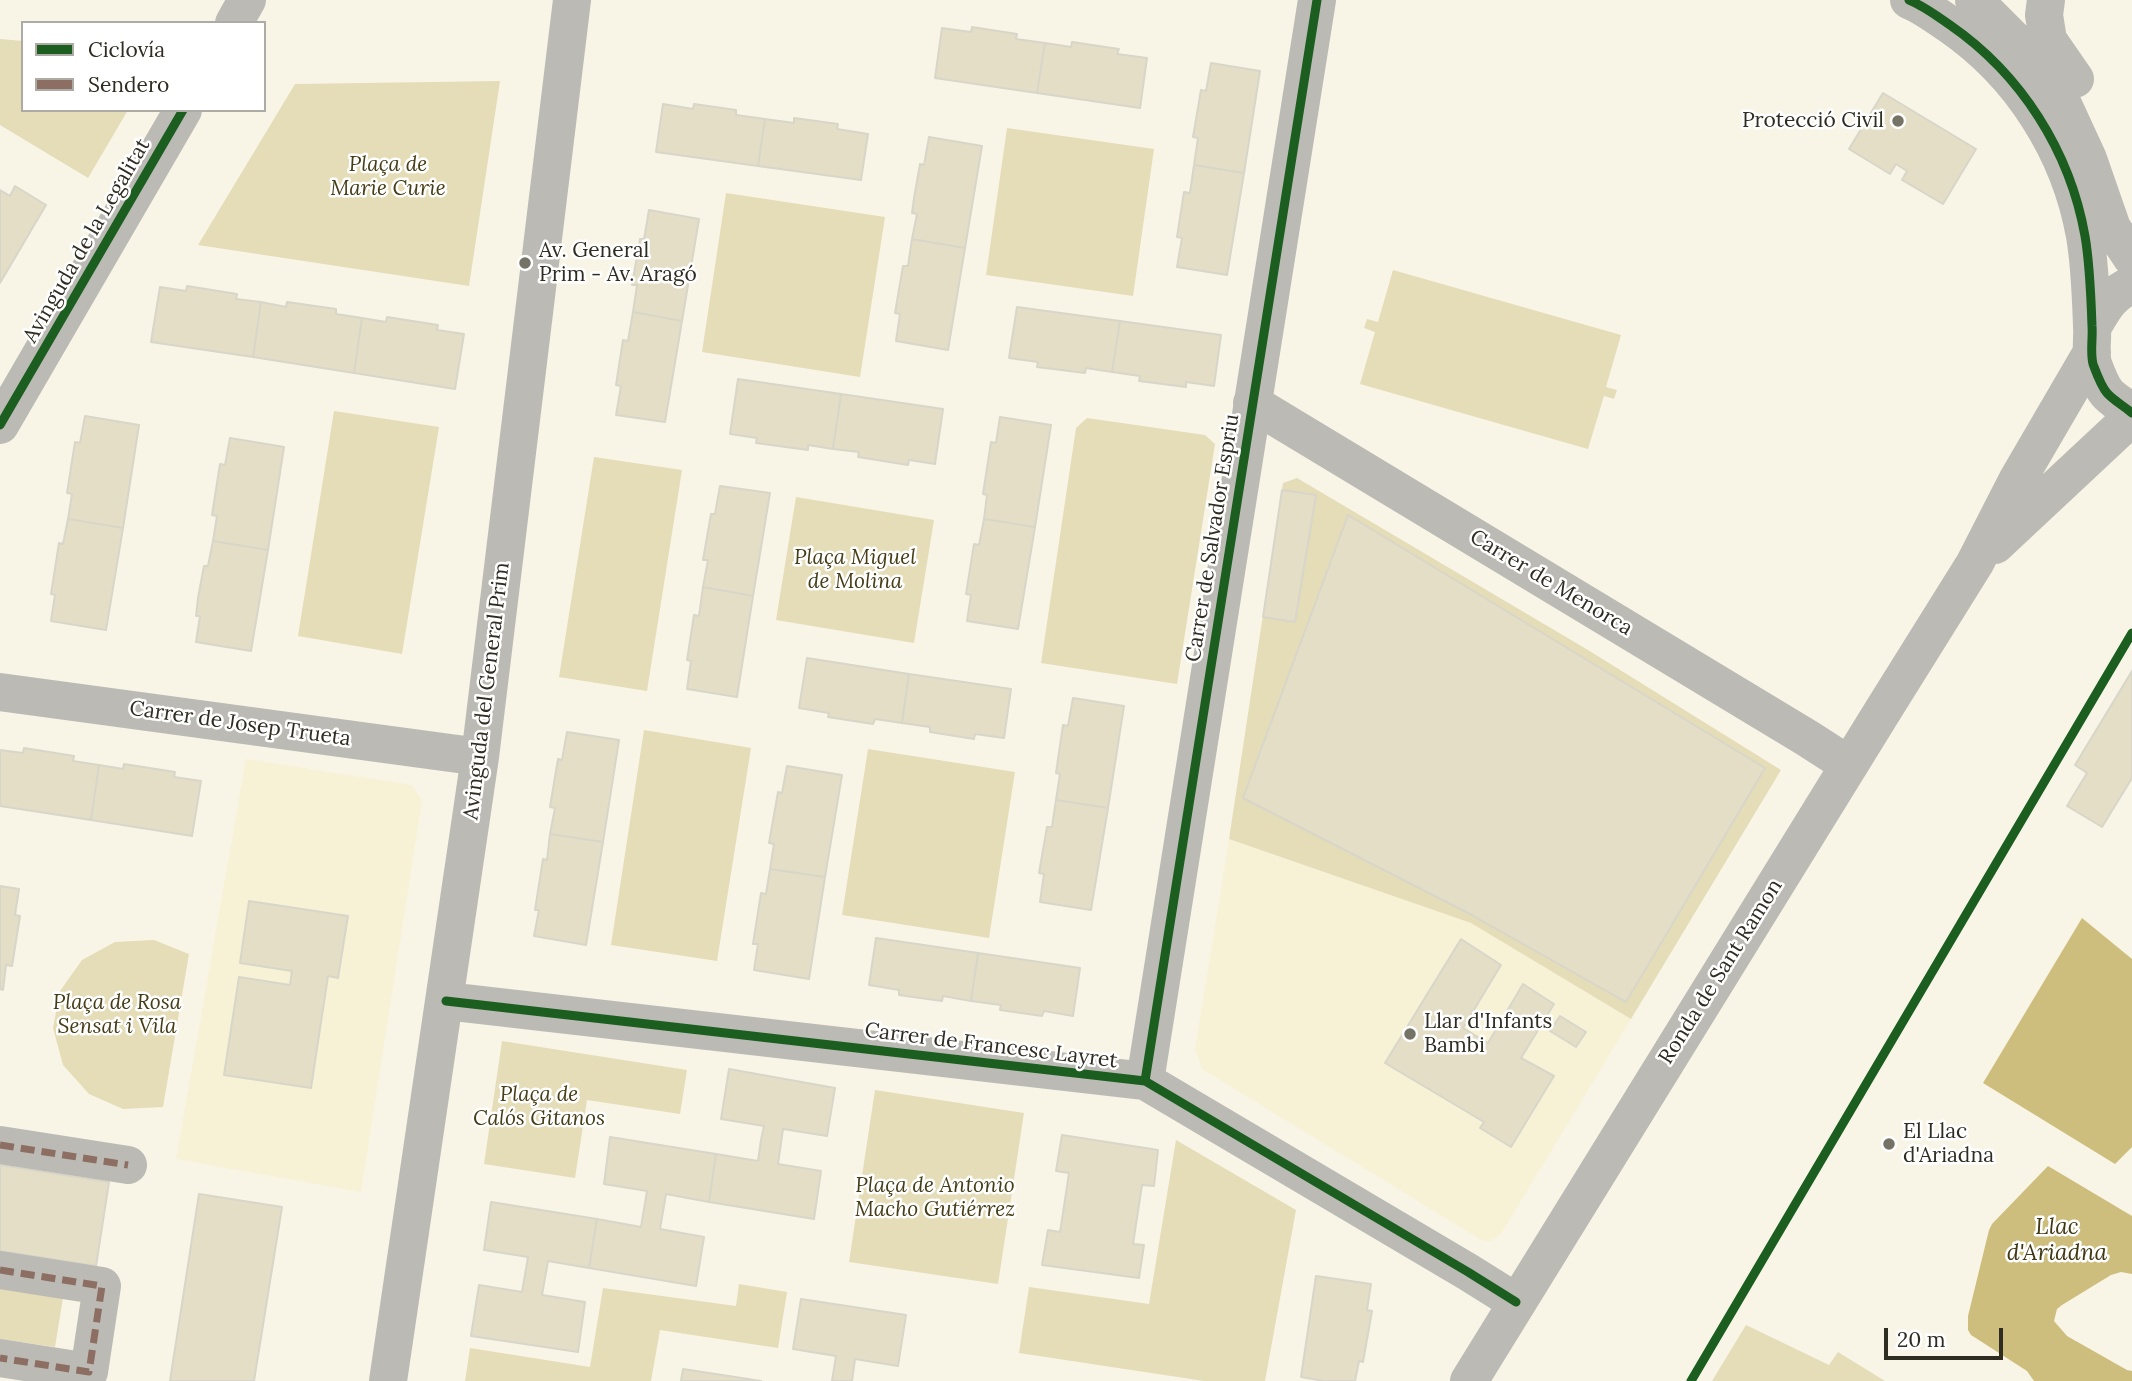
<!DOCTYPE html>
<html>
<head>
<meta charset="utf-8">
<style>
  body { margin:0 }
  #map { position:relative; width:2132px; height:1381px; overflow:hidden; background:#f8f5e7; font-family:Lora,serif }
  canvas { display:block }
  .legend { position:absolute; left:21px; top:21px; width:245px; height:91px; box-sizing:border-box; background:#fff; border:2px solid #acaba6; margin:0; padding:9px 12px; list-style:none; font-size:21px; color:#2f2c21 }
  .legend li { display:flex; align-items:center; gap:14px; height:35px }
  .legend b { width:35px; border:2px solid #acaba6 }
  .scale { position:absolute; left:1884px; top:1328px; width:119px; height:32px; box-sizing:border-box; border:4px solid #2f2c21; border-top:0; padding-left:9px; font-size:21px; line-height:24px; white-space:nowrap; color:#2f2c21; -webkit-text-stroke:5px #fff; paint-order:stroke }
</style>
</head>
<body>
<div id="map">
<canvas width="2132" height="1381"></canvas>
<ul class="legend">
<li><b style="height:9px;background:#1b5e20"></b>Ciclovía</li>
<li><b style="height:9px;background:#8d6e63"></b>Sendero</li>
</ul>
<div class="scale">20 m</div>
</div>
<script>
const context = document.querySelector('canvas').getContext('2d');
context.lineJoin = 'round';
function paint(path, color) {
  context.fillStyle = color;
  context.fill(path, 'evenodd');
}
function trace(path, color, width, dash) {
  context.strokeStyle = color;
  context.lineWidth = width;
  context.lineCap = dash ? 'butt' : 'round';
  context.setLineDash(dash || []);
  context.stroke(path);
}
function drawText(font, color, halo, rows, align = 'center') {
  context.font = font + ' Lora,serif';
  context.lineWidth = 5;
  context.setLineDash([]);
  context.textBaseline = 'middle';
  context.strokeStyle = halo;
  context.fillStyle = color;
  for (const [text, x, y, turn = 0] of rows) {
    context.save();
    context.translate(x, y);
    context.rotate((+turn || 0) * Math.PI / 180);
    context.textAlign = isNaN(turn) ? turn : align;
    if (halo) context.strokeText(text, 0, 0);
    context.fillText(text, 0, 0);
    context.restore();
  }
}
paint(new Path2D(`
  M246,759L412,785L422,801L361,1192L176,1159Z
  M1229,839L1471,923L1631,1019L1501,1234L1492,1241H1483L1202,1069L1195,1049Z`), '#f7f1d5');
paint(new Path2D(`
  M0,39L23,41V110H128L88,178L0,125Z
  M500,81L469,286L198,245L295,84Z
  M1007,128L1154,149L1133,296L986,275Z
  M726,193L885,217L860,377L702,352Z
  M1393,270L1621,335L1606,387L1617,390L1614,399L1604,396L1588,449L1360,384L1375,332L1364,328L1367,319L1378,322Z
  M334,411L439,427L402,654L298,636Z
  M1087,418L1205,435L1215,444L1177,684L1041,663L1076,428Z
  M594,457L682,470L647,691L559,677Z
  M1297,478L1588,650L1781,770L1631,1019L1471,923L1229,839L1283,483Z
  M796,497L934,520L914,643L776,620Z
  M644,730L751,748L717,961L611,945Z
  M868,749L1015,772L989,938L842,915Z
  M154,940L189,954L163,1107L123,1109L89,1094L63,1065L53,1028L60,991L82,960L115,942Z
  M502,1041L687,1070L680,1114L587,1100L575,1178L484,1164Z
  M875,1090L1024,1113L998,1284L849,1262Z
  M1176,1140L1296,1210L1265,1381H1204L1019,1353L1029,1287L1149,1304Z
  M739,1284L787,1292L778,1348L660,1330L651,1381H465L470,1348L590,1367L603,1288L736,1306Z
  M0,1289L63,1298L55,1347L0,1339Z
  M1746,1325L1829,1365L1838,1352L1885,1381H1712Z`), '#e5dcb8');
paint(new Path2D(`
  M2082,918L2132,959V1147L2115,1164L1983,1083Z
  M2048,1166L2132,1216V1274L2121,1272L2111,1275L2062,1305L2057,1309L2054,1321L2067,1336L2127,1370L2132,1371V1381H2034L2027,1371L1971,1335L1968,1330V1316L1989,1230L1992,1224Z`), '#cebe7d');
const building = new Path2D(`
  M972,27L1017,34L1016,39L1045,43L1037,93L935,78L942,28L971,32Z
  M1072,42L1119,49L1117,54L1147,58L1140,108L1037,93L1045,43L1071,47Z
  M1211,63L1260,71L1244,173L1194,165L1198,138L1193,137L1201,90L1206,91Z
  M1883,93L1976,149L1943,204L1902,180L1907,171L1896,164L1890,174L1849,149Z
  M663,104L693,109L694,104L736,110V115L765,119L758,166L656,152Z
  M794,118L838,124L837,129L868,134L861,180L758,166L765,119L794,123Z
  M929,137L982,146L965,248L912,239L917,214L912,213L914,198L920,164L924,165Z
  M1194,165L1244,173L1227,275L1177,267L1182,238L1177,237L1184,192L1190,193Z
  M15,186L46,205L0,283V190L10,196Z
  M649,210L699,219L682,321L633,312L637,285H632L640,239H644Z
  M912,239L965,248L948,350L896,341L900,314L895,313L903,266H908Z
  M187,286L237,294L236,299L261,302L253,357L151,342L160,287L186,291Z
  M261,302L286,307L287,302L336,309V314L362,318L354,373L253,357Z
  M1017,307L1120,321L1112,372L1086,368L1085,373L1037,367L1038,362L1009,358Z
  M633,312L682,321L665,422L616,415L621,386L616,385L623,340L628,341Z
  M387,317L438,325L437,330L464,334L455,389L354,373L362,318L386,322Z
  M1120,321L1221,335L1214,386L1186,382V387L1139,381L1140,376L1112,372Z
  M738,379L841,394L833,449L808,445V450L756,443L757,438L730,434Z
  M841,394L943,409L935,464L909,460L908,465L858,457L859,452L833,449Z
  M85,416L139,425L123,528L68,519L72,494L67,493L75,442L80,443Z
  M1000,417L1051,425L1035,527L984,519L987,495L983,494L991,442L996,443Z
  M230,438L284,447L268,550L213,541L217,516L212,515L220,464L225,465Z
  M720,486L770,493L753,596L703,587L708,560H703L711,514H715Z
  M1282,490L1316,495L1295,622L1263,617Z
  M1348,515L1765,768L1626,1002L1470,914L1243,798Z
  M68,519L123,528L106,630L51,621L55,595L51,594L59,543L63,544Z
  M984,519L1035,527L1018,629L967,621L971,595L966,594L974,544L979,545Z
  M213,541L268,550L251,651L196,642L200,616H196L198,598L204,566H208Z
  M703,587L753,596L737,697L687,689L691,661L687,660L694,615L699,616Z
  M807,658L909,674L902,723L875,719L873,724L828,717L829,713L799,708Z
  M2132,671V778L2102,827L2067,806L2087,773L2075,765Z
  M909,674L1011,689L1004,738L975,734L974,739L930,732V727L902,723Z
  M1073,698L1124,706L1108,808L1056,800L1060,774L1056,773L1063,725L1068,726Z
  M567,732L619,740L603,842L550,834L555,808L550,807L558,759L562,760Z
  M24,748L74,756L73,761L99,765L91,820L0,806V750L23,753Z
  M124,764L175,772L174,777L201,781L192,836L91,820L99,765L123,769Z
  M787,766L842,775L825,877L770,869L774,844L769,843L778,792L782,793Z
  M1056,800L1108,808L1091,910L1040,902L1044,874L1039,873L1047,827H1052Z
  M550,834L603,842L586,945L534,936L539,910H535L543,859L547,860Z
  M770,869L825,877L809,979L754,970L758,944H753L761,893L766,894Z
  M0,886L19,889L15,915L20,916L12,966L6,965L3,990L0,989Z
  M249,901L348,916L338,978L328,976L311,1088L224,1075L239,977L290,985L292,971L240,963Z
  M876,938L978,953L971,1001L943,996L942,1001L899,995V990L869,985Z
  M1461,939L1501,965L1463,1028L1488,1043L1523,984L1554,1004L1521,1058L1554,1076L1511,1147L1480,1128L1484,1122L1385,1063Z
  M978,953L1080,968L1073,1016L1044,1011L1042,1016L1000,1010L1001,1005L971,1001Z
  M1560,1016L1586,1032L1576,1047L1550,1031Z
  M729,1069L835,1088L827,1136L783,1129L778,1164L821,1171L814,1219L709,1202L716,1154L758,1161L761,1140L764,1126L721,1119Z
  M1062,1135L1158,1150L1154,1186L1142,1185L1133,1244L1144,1245L1139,1278L1042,1265L1048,1230L1060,1232L1063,1213L1069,1173L1056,1171Z
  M610,1137L716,1154L709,1202L666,1194L660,1229L704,1237L696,1286L589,1268L597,1219L641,1227L647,1191L604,1184Z
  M0,1165L109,1182L96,1266L0,1251Z
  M199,1194L282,1207L254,1381H170Z
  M491,1202L597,1219L589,1268L548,1261L542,1295L585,1302L578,1352L471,1336L479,1285L522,1292L528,1257L484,1250Z
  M1316,1276L1371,1284L1367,1310L1372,1311L1363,1362L1359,1361L1355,1381H1324L1301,1377Z
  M801,1299L906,1315L898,1366L855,1359L852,1381H832L836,1356L793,1349Z
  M683,1369L761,1381H681Z`);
paint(building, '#e4dec7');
trace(building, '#d8d6c9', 2);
trace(new Path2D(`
  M1909,0C1924,6 1937,16 1950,25C2021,74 2070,151 2085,236C2090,265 2091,297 2092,326C2093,338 2090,352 2093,364C2096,372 2101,386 2107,393C2113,400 2124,406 2132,413
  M1974,0L2031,57L2059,96L2088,159L2112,228L2132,258
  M2046,0L2044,15L2048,40L2075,79
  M234,23L247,0
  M2092,328C2103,309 2111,293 2132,285
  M1252,403L1807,738L1849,765
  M0,425L183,110
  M1995,545L2132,417
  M0,692L480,757
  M446,1001L1145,1081L1468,1272L1516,1302
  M1145,1081L1317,0
  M0,1145L128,1165
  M0,1270L102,1286L89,1372L0,1358
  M388,1381L480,757L572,0
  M1469,1381L1882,712L1975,563L2018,479L2092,352`), '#bbbab4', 38);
trace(new Path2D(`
  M0,1145L128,1165
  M0,1270L102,1286L89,1372L0,1358`), '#8d6e63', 7, [14, 7]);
trace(new Path2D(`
  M1909,0C1924,6 1937,16 1950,25C2021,74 2070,151 2085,236C2090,265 2091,297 2092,326C2093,338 2090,352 2093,364C2096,372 2101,386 2107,393C2113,400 2124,406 2132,413
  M0,425L183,110
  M446,1001L1145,1081L1468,1272L1516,1302
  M1145,1081L1317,0
  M1691,1381L2132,633`), '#1b5e20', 9);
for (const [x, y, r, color] of [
  [1898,121,7,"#757266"],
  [525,263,7,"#757266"],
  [1410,1034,7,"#757266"],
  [1889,1144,7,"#757266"]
]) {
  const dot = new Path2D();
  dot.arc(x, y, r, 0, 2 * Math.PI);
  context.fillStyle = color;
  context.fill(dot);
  trace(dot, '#fff', 2.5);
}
drawText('21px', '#2f2c21', '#fff', [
  ["Protecció Civil",1884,121,"right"],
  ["Av. General",539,251],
  ["Prim - Av. Aragó",539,275],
  ["Llar d'Infants",1424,1022],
  ["Bambi",1424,1046],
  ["El Llac",1903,1132],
  ["d'Ariadna",1903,1156]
], 'left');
drawText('italic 21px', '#463d17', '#fff', [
  ["Plaça de",388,165],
  ["Marie Curie",388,189],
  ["Plaça Miguel",855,558],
  ["de Molina",855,582],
  ["Plaça de Rosa",117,1003],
  ["Sensat i Vila",117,1027],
  ["Plaça de",539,1095],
  ["Calós Gitanos",539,1119],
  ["Plaça de Antonio",935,1186],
  ["Macho Gutiérrez",935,1210]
]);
drawText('21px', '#2f2c21', '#fff', [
  ["Avinguda de la Legalitat",87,241,-60],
  ["Carrer de Salvador Espriu",1213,538,-81],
  ["Carrer de Menorca",1551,583,31],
  ["Avinguda del General Prim",487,691,-83],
  ["Carrer de Josep Trueta",240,724,8],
  ["Ronda de Sant Ramon",1721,972,-58],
  ["Carrer de Francesc Layret",991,1046,7]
]);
drawText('italic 23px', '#413812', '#fff', [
  ["Llac",2057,1227],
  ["d'Ariadna",2057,1253]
]);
</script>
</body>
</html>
